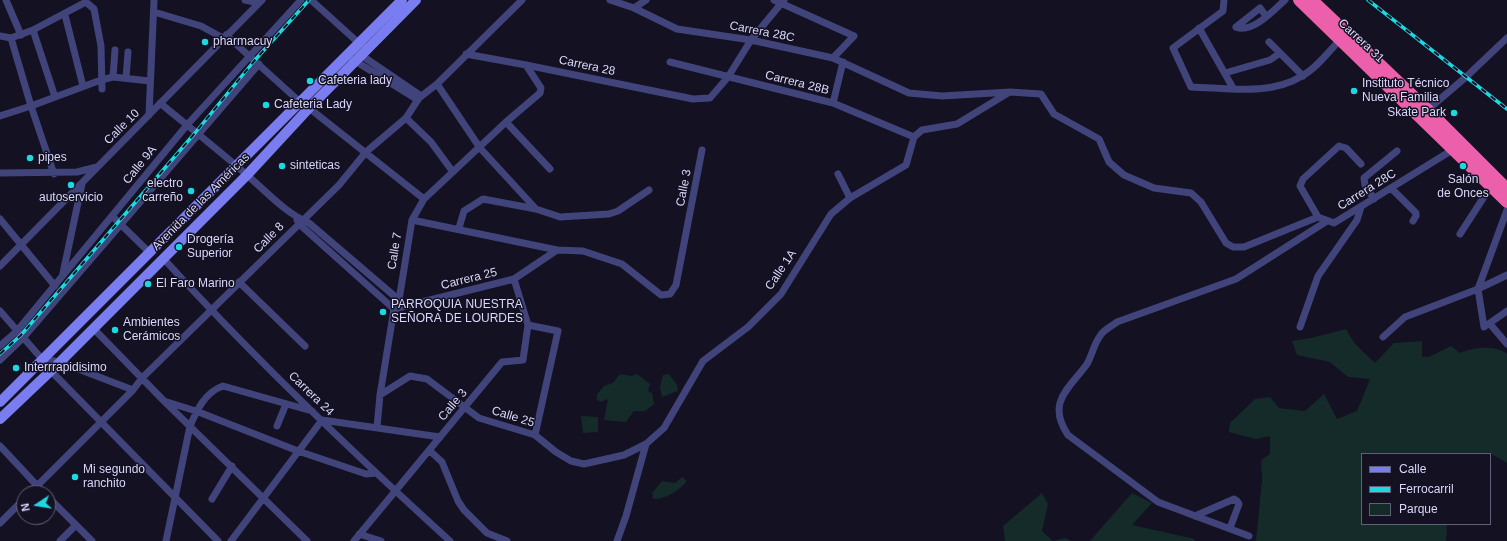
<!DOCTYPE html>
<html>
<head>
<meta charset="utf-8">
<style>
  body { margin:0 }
  #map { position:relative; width:1507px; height:541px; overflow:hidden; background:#131122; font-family:Helvetica,sans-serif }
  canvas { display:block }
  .legend { position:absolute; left:1361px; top:453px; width:130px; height:72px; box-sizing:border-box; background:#131122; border:1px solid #626078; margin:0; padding:5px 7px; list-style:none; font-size:12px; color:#d9d7fa }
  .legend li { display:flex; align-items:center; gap:8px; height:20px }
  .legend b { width:20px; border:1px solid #626078 }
  .north { position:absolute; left:16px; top:485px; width:40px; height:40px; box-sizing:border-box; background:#131122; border:1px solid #626078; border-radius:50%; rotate:258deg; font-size:11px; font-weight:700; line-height:16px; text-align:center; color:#d9d7fa }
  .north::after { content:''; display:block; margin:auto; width:14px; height:18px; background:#1cd9e1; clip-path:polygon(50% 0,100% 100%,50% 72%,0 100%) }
</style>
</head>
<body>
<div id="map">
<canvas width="1507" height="541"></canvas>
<ul class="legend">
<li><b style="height:5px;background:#797def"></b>Calle</li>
<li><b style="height:5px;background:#1cd9e1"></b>Ferrocarril</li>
<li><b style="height:11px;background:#152b29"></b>Parque</li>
</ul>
<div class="north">N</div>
</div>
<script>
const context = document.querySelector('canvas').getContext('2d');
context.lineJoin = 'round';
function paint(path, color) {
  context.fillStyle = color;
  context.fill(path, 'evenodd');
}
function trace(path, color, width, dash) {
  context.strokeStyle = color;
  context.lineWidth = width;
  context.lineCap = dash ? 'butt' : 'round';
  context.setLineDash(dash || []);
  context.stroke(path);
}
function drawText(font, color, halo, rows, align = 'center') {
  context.font = font + ' Helvetica,sans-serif';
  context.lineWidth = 3;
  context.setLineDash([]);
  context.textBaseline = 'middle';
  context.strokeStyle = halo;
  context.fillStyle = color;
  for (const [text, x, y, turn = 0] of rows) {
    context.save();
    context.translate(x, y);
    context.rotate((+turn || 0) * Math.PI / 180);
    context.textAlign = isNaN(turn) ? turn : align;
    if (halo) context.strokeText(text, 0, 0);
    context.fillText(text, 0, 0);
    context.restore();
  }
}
paint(new Path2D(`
  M1346,329L1355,344L1375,363L1394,343L1422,341V357H1429L1451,346L1460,353C1474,347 1495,345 1507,354V463L1488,452V454H1362V524H1447L1446,541H1256L1262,480L1261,460L1270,454V436L1256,439L1229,432L1230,423L1255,399L1270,397L1279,408L1305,411L1324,394L1337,419L1357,411L1370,379L1348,377L1330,362L1297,355L1292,341L1311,338Z
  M621,374L631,376L637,374L650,384L648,391L652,393L654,404L645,411H634L626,422L604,420L608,399L601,402L597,400V394L604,386L613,383L618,376Z
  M669,374L677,385L678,391L662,397L660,387L663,375Z
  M581,416L598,417V432L583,433Z
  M682,477L687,481C679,491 666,499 653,499L652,493L662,481L675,483Z
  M1042,493L1048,504L1042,531L1053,541L1066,538L1071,541H1005L1003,526Z
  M1132,493L1152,503L1132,525L1195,539L1194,541H1090Z`), '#152b29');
trace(new Path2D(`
  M6,0L21,35
  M245,0L259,3
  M311,0L362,46
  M610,0L634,8L677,29L751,40L833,58L909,93L942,96L1010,92L1041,94L1054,114L1099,139L1109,162L1124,175L1154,188L1191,193L1201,202L1226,243L1233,247H1244L1318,217L1334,223L1454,149
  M774,0L854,36L833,58
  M1224,0L1223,11L1173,48L1191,87C1227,88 1270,96 1302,76C1317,68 1328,52 1340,40
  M634,8L646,0
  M154,12L201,26L223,38
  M65,15L83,86
  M1236,27C1252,34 1274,10 1285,0
  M1236,27L1260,8L1266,16
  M1199,28L1233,88
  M33,30L55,97
  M226,35L300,102
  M0,36L11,38L33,30L86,2L94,9L101,46L102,89
  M11,38L31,106L54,174
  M1269,42L1303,76
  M358,53L421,96
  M466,54L526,65L693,99L710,98L728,77L751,40L784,0
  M352,59L418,100
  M670,62L833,103L914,137
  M1225,73L1270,60L1280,53
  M113,77L115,50
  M126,78L128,52
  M437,84L480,148L536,209
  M160,103C189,127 220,151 248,176C268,193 284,212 309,223L399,300
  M833,103L843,62
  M309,108L424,199
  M1425,112L1466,77L1507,38
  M149,115L154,0
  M0,116L31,106L101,80L113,77L150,81
  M406,118L431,142L453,172
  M506,122L550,169
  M0,173L77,172L97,167
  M838,174L850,198
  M1391,188L1416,213V216L1413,221
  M1374,199L1365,185L1364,178L1397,151
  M1507,210L1478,289L1484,327L1507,311
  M112,216L150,253
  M1318,217L1300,186L1303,179L1339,146L1346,148L1361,164
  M0,219L55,286
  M297,220L299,224L394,309
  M412,220L557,250L583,251L622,264L661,295L670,294L676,285L702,150
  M459,228L464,211L483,199L536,209L560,217L609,214L618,211L649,190
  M1460,234L1491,186
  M163,258C253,357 351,451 450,541
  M0,266L262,0
  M63,273L82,184
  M239,282L305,346
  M394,309L514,279L557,250
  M0,311L42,359L60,362L133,390
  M1490,324L1507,344
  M528,325L558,331L535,435
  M1300,327L1318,276L1357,220L1361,207
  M93,328L165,402L307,541
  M1383,337L1405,317L1478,289L1507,275
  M0,346L17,331L187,125L301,0
  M0,360L23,338L259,64
  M51,371L218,541
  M380,395L410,376L427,379L479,418L535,435L556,452L571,461L584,464L624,455L646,444L664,428L703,361L748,327L781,294L831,214L850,198L906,165L914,137L922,130L957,124L1008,93
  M167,402L196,411L298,451L366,474L376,473
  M277,426L286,404
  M377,427L380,395L394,309L399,300L412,220L424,199L506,122L540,93L541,88L526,65
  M0,446L44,493
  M429,450L442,462L458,501L464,510L487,533L507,541
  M30,493L133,390L142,378L339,185L366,152L406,118L419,98L437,84L522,0
  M48,497L92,541
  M212,499L232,466
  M1195,516L1234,499L1237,501L1239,504L1230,528
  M0,523L24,499
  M359,534L381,541
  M1249,536L1158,502L1068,435C1046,402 1069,389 1087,364C1092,355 1094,344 1100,336C1103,330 1112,326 1117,322L1236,279L1327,221
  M60,541L76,525
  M166,541L190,426C197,410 205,392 223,386L312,411
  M231,541L322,420L440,437
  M354,541L502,362L523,360L528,325L514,279
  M617,541L626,516L646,444`), '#41437b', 7);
trace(new Path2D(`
  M0,402L402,0
  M0,419L60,362L247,175L309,108L416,0`), '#797def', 10);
trace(new Path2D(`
  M1299,0L1507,202
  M1312,0L1427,109L1507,189`), '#ec60ab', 12);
const rail = new Path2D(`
  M1368,0L1507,109
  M0,354L21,335L195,133L255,60L309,0`);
trace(rail, '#1cd9e1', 3.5);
trace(rail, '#131122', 2, [6]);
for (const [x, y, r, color] of [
  [205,42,4,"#1cd9e1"],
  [310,81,4,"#1cd9e1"],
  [1354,91,4,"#1cd9e1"],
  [266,105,4,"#1cd9e1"],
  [1454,113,4,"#1cd9e1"],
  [30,158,4,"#1cd9e1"],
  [282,166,4,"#1cd9e1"],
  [1463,166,4,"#1cd9e1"],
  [71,185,4,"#1cd9e1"],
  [191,191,4,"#1cd9e1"],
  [179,247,4,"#1cd9e1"],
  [148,284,4,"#1cd9e1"],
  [383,312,4,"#1cd9e1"],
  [115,330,4,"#1cd9e1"],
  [16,368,4,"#1cd9e1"],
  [75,477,4,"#1cd9e1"]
]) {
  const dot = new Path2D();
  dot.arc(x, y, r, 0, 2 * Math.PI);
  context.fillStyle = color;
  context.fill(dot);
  trace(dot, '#131122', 1.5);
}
drawText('12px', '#d9d7fa', '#131122', [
  ["Carrera 28C",762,32,11],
  ["Carrera 31",1361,41,43],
  ["Carrera 28",587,66,12],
  ["Carrera 28B",797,83,14],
  ["Calle 10",122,127,-45],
  ["Calle 9A",140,165,-51],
  ["Calle 3",684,188,-79],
  ["Carrera 28C",1367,190,-32],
  ["Avenida de las Américas",201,202,-45],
  ["Calle 8",269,238,-45],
  ["Calle 7",395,251,-81],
  ["Calle 1A",781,270,-56],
  ["Carrera 25",469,279,-14],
  ["Carrera 24",311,394,44],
  ["Calle 3",453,405,-50],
  ["Calle 25",513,417,17]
]);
drawText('12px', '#d9d7fa', '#131122', [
  ["pharmacuy",213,42],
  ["Cafeteria lady",318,81],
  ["Instituto Técnico",1362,84],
  ["Nueva Familia",1362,98],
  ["Cafeteria Lady",274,105],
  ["Skate Park",1446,113,"right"],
  ["pipes",38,158],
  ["sinteticas",290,166],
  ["Salón",1463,180,"center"],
  ["de Onces",1463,194,"center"],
  ["electro",183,184,"right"],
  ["carreño",183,198,"right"],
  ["autoservicio",71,198,"center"],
  ["Drogería",187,240],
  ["Superior",187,254],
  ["El Faro Marino",156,284],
  ["PARROQUIA NUESTRA",391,305],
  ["SEÑORA DE LOURDES",391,319],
  ["Ambientes",123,323],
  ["Cerámicos",123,337],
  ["Interrrapidisimo",24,368],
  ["Mi segundo",83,470],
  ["ranchito",83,484]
], 'left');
</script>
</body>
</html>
